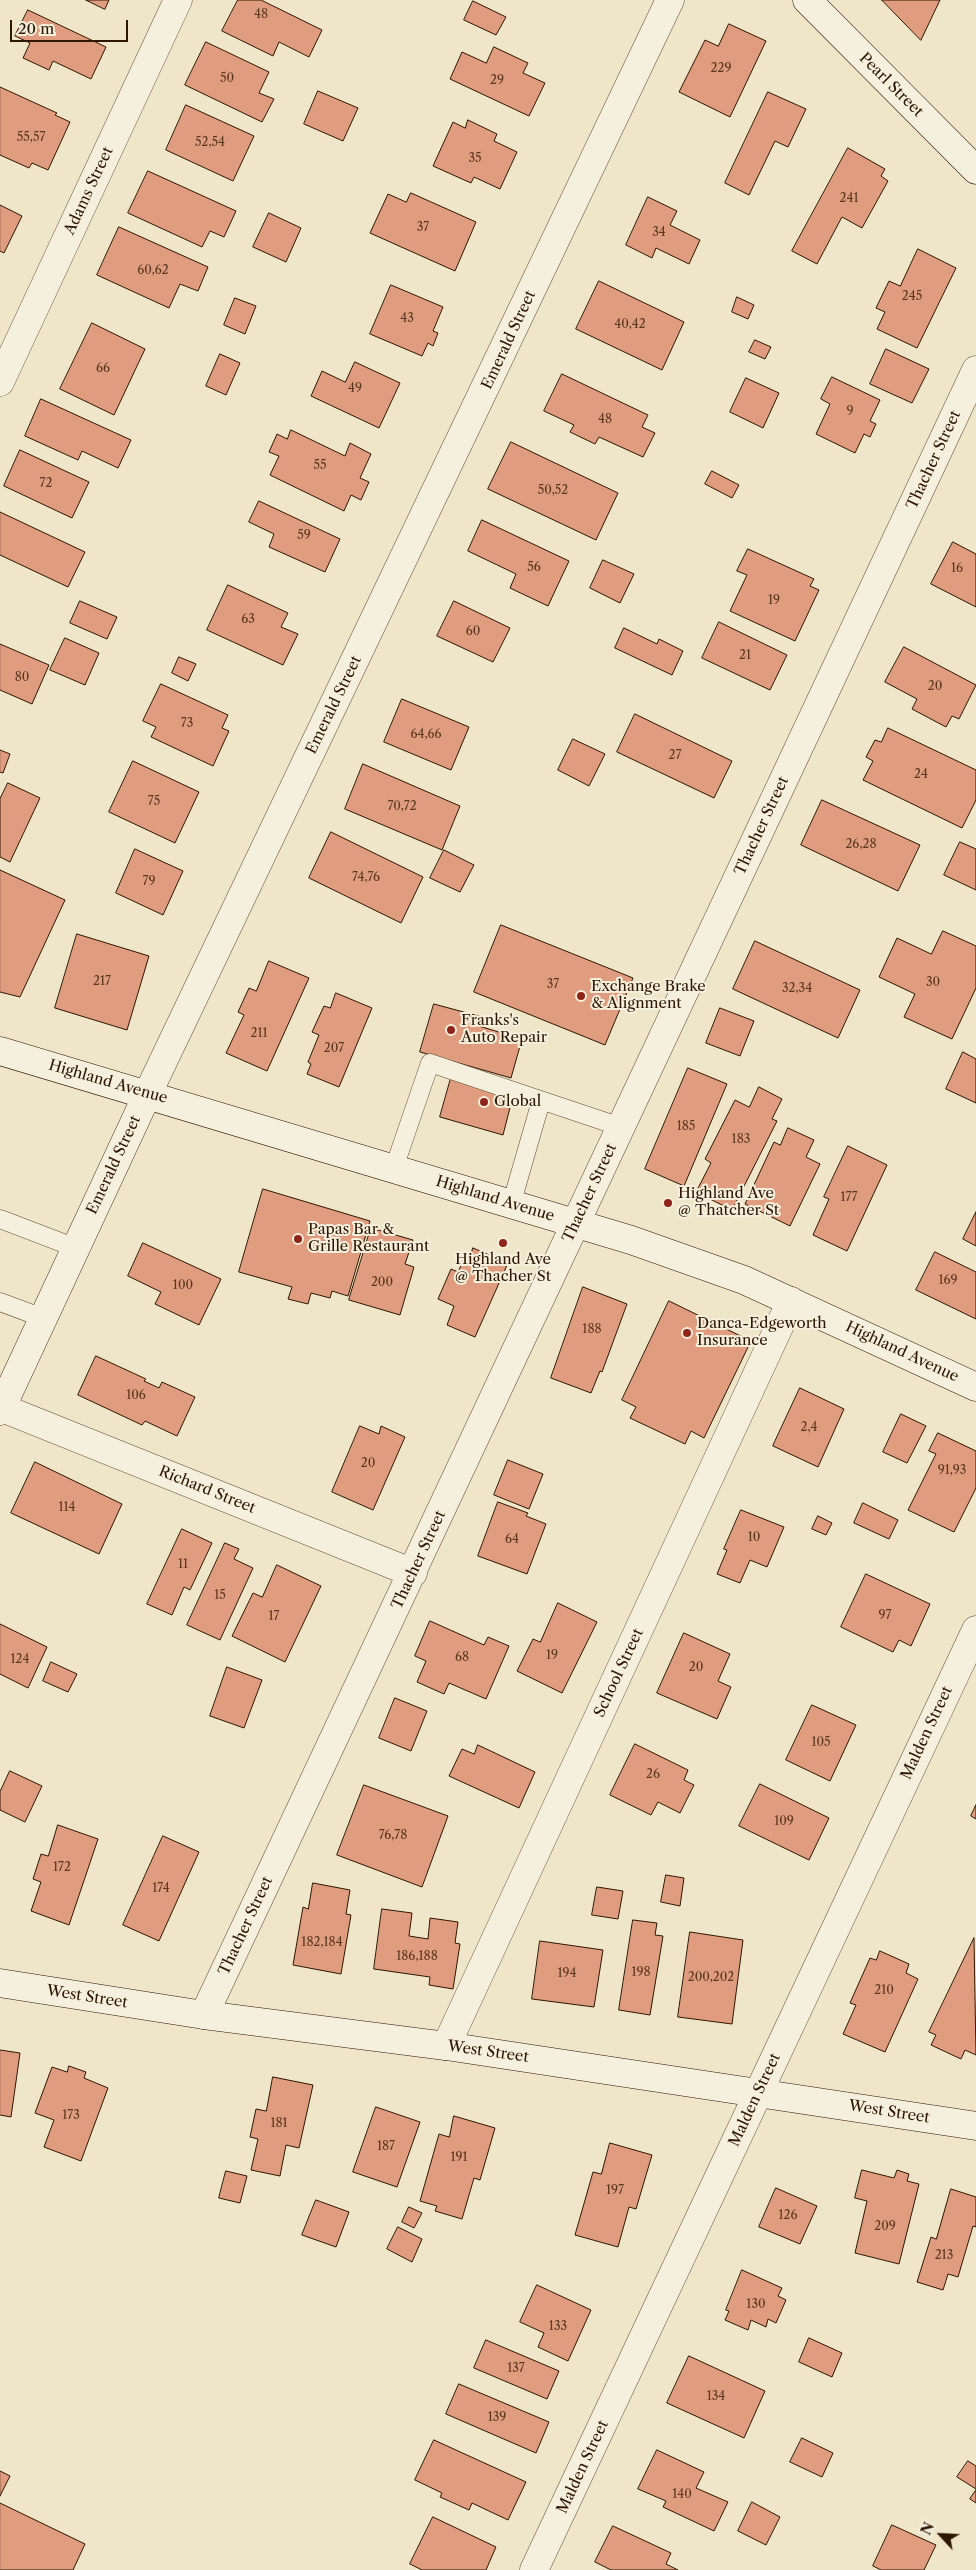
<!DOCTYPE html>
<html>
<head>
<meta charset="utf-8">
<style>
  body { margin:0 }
  #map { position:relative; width:976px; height:2570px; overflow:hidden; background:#efe6ca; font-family:"Libre Caslon Text",serif }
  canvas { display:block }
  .north { position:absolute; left:916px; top:2510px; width:50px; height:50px; -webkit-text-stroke:4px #f5efdd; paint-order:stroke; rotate:295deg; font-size:14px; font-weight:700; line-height:20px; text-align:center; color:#2e1600 }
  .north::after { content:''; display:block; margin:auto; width:18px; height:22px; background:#2e1600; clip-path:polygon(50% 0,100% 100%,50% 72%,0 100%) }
  .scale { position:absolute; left:10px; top:20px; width:118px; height:22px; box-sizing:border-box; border:2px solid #2e1600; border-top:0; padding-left:6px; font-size:15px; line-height:18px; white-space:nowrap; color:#2e1600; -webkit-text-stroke:4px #f5efdd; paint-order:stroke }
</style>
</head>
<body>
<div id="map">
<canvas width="976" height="2570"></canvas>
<div class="north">N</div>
<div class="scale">20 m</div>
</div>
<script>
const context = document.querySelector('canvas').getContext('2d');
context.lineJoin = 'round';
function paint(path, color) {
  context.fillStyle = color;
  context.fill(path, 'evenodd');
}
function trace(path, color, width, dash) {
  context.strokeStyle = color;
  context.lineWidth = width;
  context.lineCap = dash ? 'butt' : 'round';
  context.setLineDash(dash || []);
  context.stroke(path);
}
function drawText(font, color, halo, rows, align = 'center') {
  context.font = font + ' "Libre Caslon Text",serif';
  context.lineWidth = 4;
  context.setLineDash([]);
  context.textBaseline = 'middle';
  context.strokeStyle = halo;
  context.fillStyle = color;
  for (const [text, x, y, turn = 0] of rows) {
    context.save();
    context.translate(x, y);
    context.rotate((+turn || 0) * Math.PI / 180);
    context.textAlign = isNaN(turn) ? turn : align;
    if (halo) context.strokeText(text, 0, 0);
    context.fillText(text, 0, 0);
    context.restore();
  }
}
const building = new Path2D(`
  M86,0H109L105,9Z
  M238,0H261L322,30L309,57L279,42L273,56L222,31Z
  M882,0H940L921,40Z
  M473,1L506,17L496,35L464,20Z
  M28,10L106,47L91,79L53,61L49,70L23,58L30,43L15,36Z
  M729,24L766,41L730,117L679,92L705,40L718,46Z
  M206,42L269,72L259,93L274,99L262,122L185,85Z
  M494,47L528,63L523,73L545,83L529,116L450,79L462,52L486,63Z
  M0,87L57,113L55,115L70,122L48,170L32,163L29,168L0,155Z
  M318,91L358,108L343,141L304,124Z
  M768,92L806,109L788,147L775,141L749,195L725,183Z
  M186,105L254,136L233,181L166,150Z
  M468,120L497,134L494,141L517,152L500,189L474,177L471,183L433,166L453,122L465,128Z
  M848,148L885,169L881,176L888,181L862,228L842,217L817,264L792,251Z
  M148,171L236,211L224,237L210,231L202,247L128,213Z
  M411,193L476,222L455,271L370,233L388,194L406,202Z
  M648,197L677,211L670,225L700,240L689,264L656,248L652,258L626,245Z
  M0,205L22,216L4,253L0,251Z
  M269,213L301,228L286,262L253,247Z
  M119,227L208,267L198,291L180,284L169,308L97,275Z
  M918,249L956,268L917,348L877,329L885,312L876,308L889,281L900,286Z
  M599,281L684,322L662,370L576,329Z
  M391,285L443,307L433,331L438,333L433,346L428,343L422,356L370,334Z
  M737,297L754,305L748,319L732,312Z
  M235,298L256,306L245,334L224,325Z
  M92,323L145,349L114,415L60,389Z
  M755,340L771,347L765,359L749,352Z
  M886,349L929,369L912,403L870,384Z
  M220,354L240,363L226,395L206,386Z
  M355,362L400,383L379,428L311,396L322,371L345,382Z
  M562,374L648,415L642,427L655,433L643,457L599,437L595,444L570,432L574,425L544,411Z
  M832,377L880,400L870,421L876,424L870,437L864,434L855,453L816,434L830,404L821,399Z
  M746,378L779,393L763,428L730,412Z
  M41,399L131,440L118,468L82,451L78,460L25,436Z
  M291,430L345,456L350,443L371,454L360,478L369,482L361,500L351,495L344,511L270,475L279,456L269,452L277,434L287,439Z
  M511,442L618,493L596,540L488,489Z
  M20,450L89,482L72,518L4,486Z
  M712,471L739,485L732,498L705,484Z
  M259,501L340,539L325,572L269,547L274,534L249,522Z
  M0,512L85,552L68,587L0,555Z
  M482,520L569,561L548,606L510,588L516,574L468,551Z
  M953,542L976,554V607L931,584Z
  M748,549L814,579L810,586L819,590L795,641L730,611L747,575L737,571Z
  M603,560L634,574L620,603L590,588Z
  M228,585L288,613L281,627L298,634L283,665L207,630Z
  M80,601L117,617L107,639L70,623Z
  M454,601L510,628L493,662L437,636Z
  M719,622L787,655L770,690L702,658Z
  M624,628L657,644L659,639L683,651L672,675L615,648Z
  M65,638L99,653L85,685L50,670Z
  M0,644L49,665L32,704L0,690Z
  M904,647L976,685L959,719L952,716L946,727L912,709L917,699L885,682Z
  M179,657L196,664L188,681L172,673Z
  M161,684L228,715L222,728L229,731L213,766L151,737L156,727L143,721Z
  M402,699L469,727L451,770L384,742Z
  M635,714L732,761L714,798L617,752Z
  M888,728L976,770V800L962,828L863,780L873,761L866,757L875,740L881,742Z
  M573,739L605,754L589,786L558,770Z
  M0,750L10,754L3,773L0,772Z
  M133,761L199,792L175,843L109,812Z
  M363,764L460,806L442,850L345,809Z
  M8,783L40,798L10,862L0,857V799Z
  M822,800L920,845L898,891L801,845Z
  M331,832L423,877L401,923L309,878Z
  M960,842L976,849V890L944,875Z
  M135,849L183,871L163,915L116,893Z
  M444,850L474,865L460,892L430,878Z
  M0,870L65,900L20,997L0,992Z
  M501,925L633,978L605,1045L474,992Z
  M943,931L976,946V988L952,1039L904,1017L915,994L879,977L897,938L931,954Z
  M77,934L149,956L127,1030L55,1008Z
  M755,941L860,990L838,1038L733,989Z
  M269,961L309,978L267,1071L226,1053L244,1015L238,1012L249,988L256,991Z
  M336,993L372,1008L339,1087L307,1074L311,1064L308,1062L319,1035L312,1032L324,1006L330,1008Z
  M434,1004L482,1017L479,1026L522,1039L511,1078L420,1052Z
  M720,1008L754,1021L740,1056L706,1043Z
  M963,1052L976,1059V1103L946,1089Z
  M688,1068L727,1084L684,1186L645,1169Z
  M451,1078L513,1096L503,1135L440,1117Z
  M759,1087L782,1099L772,1119L777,1121L732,1210L696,1192L711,1163L705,1159L735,1100L749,1107Z
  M788,1128L814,1140L806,1157L820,1164L790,1226L745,1204L774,1142L780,1145Z
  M848,1146L887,1165L847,1251L813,1235L829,1199L824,1197Z
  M263,1189L370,1221L348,1296L332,1291L330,1298L311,1293L308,1304L288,1299L292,1287L239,1272Z
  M976,1212V1246L963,1239Z
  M371,1228L413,1240L405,1264L414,1267L400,1315L349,1300Z
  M143,1243L221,1279L199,1325L155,1304L161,1292L128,1276Z
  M473,1248L508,1263L475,1337L447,1325L454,1306L438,1299L451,1269L458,1272L467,1252L471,1253Z
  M935,1252L976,1272V1319L916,1290Z
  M583,1287L627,1304L602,1372L600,1371L591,1393L551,1378Z
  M669,1301L751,1341L704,1438L691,1431L685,1444L630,1418L636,1407L622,1400Z
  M96,1356L146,1379L144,1381L159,1388L162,1382L195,1397L177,1436L145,1421L142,1425L78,1395Z
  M800,1388L844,1409L818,1467L773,1446Z
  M901,1414L926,1426L907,1463L883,1452Z
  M360,1426L379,1434L381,1426L405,1437L373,1510L332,1492Z
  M938,1433L976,1451V1488L954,1532L908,1510L936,1454L929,1451Z
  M508,1460L543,1474L529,1509L494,1495Z
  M35,1462L122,1504L99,1554L11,1513Z
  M498,1502L528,1513L526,1516L546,1524L527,1574L478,1556Z
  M863,1503L898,1520L889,1539L854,1523Z
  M741,1510L784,1527L767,1567L750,1560L740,1583L717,1574L727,1550L724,1549Z
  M818,1516L832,1523L826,1535L812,1529Z
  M182,1529L212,1543L190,1590L184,1587L172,1615L147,1604Z
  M225,1543L239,1549L234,1559L253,1568L220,1640L187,1625Z
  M277,1565L321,1586L285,1662L232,1636L253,1593L262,1597Z
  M866,1574L930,1604L911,1646L899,1640L893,1652L841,1627Z
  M558,1603L597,1622L562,1693L517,1671L533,1639L540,1642Z
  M430,1621L484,1645L488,1637L509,1646L486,1699L449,1683L444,1694L417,1682L426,1661L415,1656Z
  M0,1624L47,1647L28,1688L0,1674Z
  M684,1633L730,1654L718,1681L731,1687L717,1719L657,1693Z
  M51,1662L77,1674L68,1692L43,1681Z
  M227,1667L262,1680L244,1728L210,1716Z
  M395,1698L427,1711L411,1751L379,1738Z
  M812,1705L856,1725L830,1781L786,1760Z
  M635,1744L688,1770L684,1780L694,1785L680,1813L658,1802L651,1815L610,1795Z
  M478,1745L535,1772L519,1808L449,1776L462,1749L474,1754Z
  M10,1771L42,1786L25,1822L0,1810V1792Z
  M760,1784L829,1818L809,1860L739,1826Z
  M364,1785L448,1816L422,1887L337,1855Z
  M976,1805V1819L971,1816Z
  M58,1825L98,1839L69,1925L31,1911L41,1882L33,1879L41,1854L48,1856Z
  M163,1836L199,1852L159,1941L123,1925Z
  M666,1875L684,1878L680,1906L661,1902Z
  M313,1883L350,1890L346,1914L351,1915L341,1974L293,1965L303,1907L308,1909Z
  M597,1887L623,1891L618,1919L592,1915Z
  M382,1909L412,1913L409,1936L428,1939L430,1918L458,1922L455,1943L460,1944L453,1989L429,1985L430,1977L374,1969Z
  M633,1920L657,1923L655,1935L663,1936L650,2015L619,2010Z
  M690,1932L743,1940L732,2024L678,2017Z
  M974,1938L976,2055L965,2050L961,2059L931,2045L936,2035L929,2032Z
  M540,1941L603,1950L594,2007L532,1999Z
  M880,1951L909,1964L906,1973L918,1979L885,2052L843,2034L856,2005L850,2003L870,1958L876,1960Z
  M0,2050L20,2053L11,2117L0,2115Z
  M69,2066L86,2072L84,2078L108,2088L81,2161L44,2147L54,2120L35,2113L52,2067L67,2072Z
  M273,2077L313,2085L299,2148L286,2145L280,2176L251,2170L258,2139L250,2137L256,2109L266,2111Z
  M376,2107L420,2122L397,2187L353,2172Z
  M454,2116L495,2128L480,2180L474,2178L462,2219L435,2211L437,2206L420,2201L439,2134L449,2137Z
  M610,2143L652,2155L636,2209L629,2207L618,2247L575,2235L593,2172L601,2174Z
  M862,2170L894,2178L897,2170L909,2174L907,2181L919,2184L899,2264L855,2253L867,2201L855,2198Z
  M226,2171L247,2176L240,2203L219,2198Z
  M776,2188L817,2206L800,2244L759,2227Z
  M951,2189L976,2197V2227L973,2226L958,2277L948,2274L943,2290L917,2282L931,2237L936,2239Z
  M316,2200L349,2212L336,2247L302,2235Z
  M409,2207L422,2213L414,2228L402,2222Z
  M398,2227L422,2239L412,2262L387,2249Z
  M742,2270L782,2288L778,2296L786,2300L776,2323L768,2319L766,2327L751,2320L748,2330L725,2320L729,2311L726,2310Z
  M537,2285L591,2310L568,2361L538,2347L544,2333L520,2322Z
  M809,2338L842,2353L832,2377L799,2362Z
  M486,2340L559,2371L547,2399L474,2368Z
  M689,2356L765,2391L744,2438L667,2403Z
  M459,2384L549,2422L536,2453L446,2414Z
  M802,2438L833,2453L822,2477L790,2462Z
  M434,2440L526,2482L508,2520L472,2503L469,2510L440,2497L442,2493L415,2480Z
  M657,2450L704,2472L696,2488L728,2502L714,2531L663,2507L666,2501L638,2489Z
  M968,2461L976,2466V2489L957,2477Z
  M0,2471L10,2476L0,2496Z
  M976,2490V2503L970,2499Z
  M752,2502L780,2517L766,2545L738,2531Z
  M0,2503L85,2544L73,2570H0Z
  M433,2517L496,2547L486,2570H422L410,2564Z
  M892,2525L936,2545L924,2570H881L873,2566Z
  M613,2526L671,2553L666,2564L678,2570H611L595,2562Z`);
paint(building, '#e09c7e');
trace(building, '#2e1600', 1);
const lane = new Path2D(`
  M394,1168L430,1063L621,1127
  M511,1205L541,1101
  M0,1219L76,1248
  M0,1302L43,1318`);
const street = new Path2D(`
  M0,382L178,0
  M148,1093L670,0
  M2,1408L413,1573
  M204,2015L976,370
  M446,2046L791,1301
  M534,2570L976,1630`);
const secondary = new Path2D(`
  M807,0L976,170
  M0,1051L631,1240L744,1280L976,1387
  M0,1411L148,1093
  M0,1983L204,2015L446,2046L976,2126`);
trace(lane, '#5e4a32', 19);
trace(street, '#5e4a32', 29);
trace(secondary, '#2e1600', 29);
trace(lane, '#f5efdd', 18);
trace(street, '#f5efdd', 28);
trace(secondary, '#f5efdd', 28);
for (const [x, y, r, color] of [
  [581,996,5,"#8f2418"],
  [451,1030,5,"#8f2418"],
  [484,1102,5,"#8f2418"],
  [668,1203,5,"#8f2418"],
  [298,1239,5,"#8f2418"],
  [503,1243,5,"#8f2418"],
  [687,1333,5,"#8f2418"]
]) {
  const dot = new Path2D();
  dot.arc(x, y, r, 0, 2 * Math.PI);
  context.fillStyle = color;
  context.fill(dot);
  trace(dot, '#f5efdd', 2);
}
drawText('12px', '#5a3820', null, [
  ["48",261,15],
  ["229",721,69],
  ["50",227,79],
  ["29",497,81],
  ["55,57",31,138],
  ["52,54",210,143],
  ["35",475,159],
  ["241",849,199],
  ["37",423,228],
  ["34",659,233],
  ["60,62",153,271],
  ["245",912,297],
  ["43",407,319],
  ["40,42",630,325],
  ["66",103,369],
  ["49",355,389],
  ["9",850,412],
  ["48",605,420],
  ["55",320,466],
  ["72",46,484],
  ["50,52",553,491],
  ["59",304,536],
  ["56",534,568],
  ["16",957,569],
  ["19",774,601],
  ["63",248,620],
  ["60",473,632],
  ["21",745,656],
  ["80",22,678],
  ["20",935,687],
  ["73",187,724],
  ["64,66",426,735],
  ["27",675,756],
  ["24",921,775],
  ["75",154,802],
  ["70,72",402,807],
  ["26,28",861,845],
  ["74,76",366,878],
  ["79",149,882],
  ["217",102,982],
  ["30",933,983],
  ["37",553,985],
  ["32,34",797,989],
  ["211",259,1034],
  ["207",334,1049],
  ["185",686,1127],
  ["183",741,1140],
  ["177",849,1198],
  ["169",948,1281],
  ["200",382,1283],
  ["100",183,1286],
  ["188",592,1330],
  ["106",136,1396],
  ["2,4",809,1428],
  ["20",368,1464],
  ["91,93",952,1471],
  ["114",67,1508],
  ["10",754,1538],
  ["64",512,1540],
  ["11",183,1565],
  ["15",220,1596],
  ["97",885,1616],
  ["17",274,1617],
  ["19",552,1656],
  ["68",462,1658],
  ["124",20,1660],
  ["20",696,1668],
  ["105",821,1743],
  ["26",653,1775],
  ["109",784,1822],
  ["76,78",393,1836],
  ["172",62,1868],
  ["174",161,1889],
  ["182,184",322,1943],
  ["186,188",417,1957],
  ["198",641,1973],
  ["194",567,1974],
  ["200,202",711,1978],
  ["210",884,1991],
  ["173",71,2116],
  ["181",279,2124],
  ["187",386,2147],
  ["191",459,2158],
  ["197",615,2191],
  ["126",788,2216],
  ["209",885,2227],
  ["213",944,2256],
  ["130",756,2305],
  ["133",558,2327],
  ["137",516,2369],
  ["134",716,2397],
  ["139",497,2418],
  ["140",682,2495]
]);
drawText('15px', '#2e1600', '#f5efdd', [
  ["Pearl Street",891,85,45],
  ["Adams Street",89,191,-65],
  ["Emerald Street",509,340,-65],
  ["Thacher Street",934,460,-65],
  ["Emerald Street",334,705,-64],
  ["Thacher Street",762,826,-65],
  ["Highland Avenue",108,1082,16],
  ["Emerald Street",114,1165,-65],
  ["Thacher Street",590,1193,-65],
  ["Highland Avenue",495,1199,17],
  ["Highland Avenue",902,1352,25],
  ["Richard Street",207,1490,22],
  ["Thacher Street",419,1560,-65],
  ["School Street",619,1673,-65],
  ["Malden Street",927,1733,-65],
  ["Thacher Street",246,1926,-65],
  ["West Street",87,1997,9],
  ["West Street",488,2052,8],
  ["Malden Street",755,2100,-65],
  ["West Street",889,2112,9],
  ["Malden Street",583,2467,-65]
]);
drawText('15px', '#2e1600', '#f5efdd', [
  ["Exchange Brake",591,987],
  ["& Alignment",591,1004],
  ["Franks's",461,1021],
  ["Auto Repair",461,1038],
  ["Global",494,1102],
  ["Highland Ave",678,1194],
  ["@ Thatcher St",678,1211],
  ["Papas Bar &",308,1230],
  ["Grille Restaurant",308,1247],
  ["Highland Ave",503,1260,"center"],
  ["@ Thacher St",503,1277,"center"],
  ["Danca-Edgeworth",697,1324],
  ["Insurance",697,1341]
], 'left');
</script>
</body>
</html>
